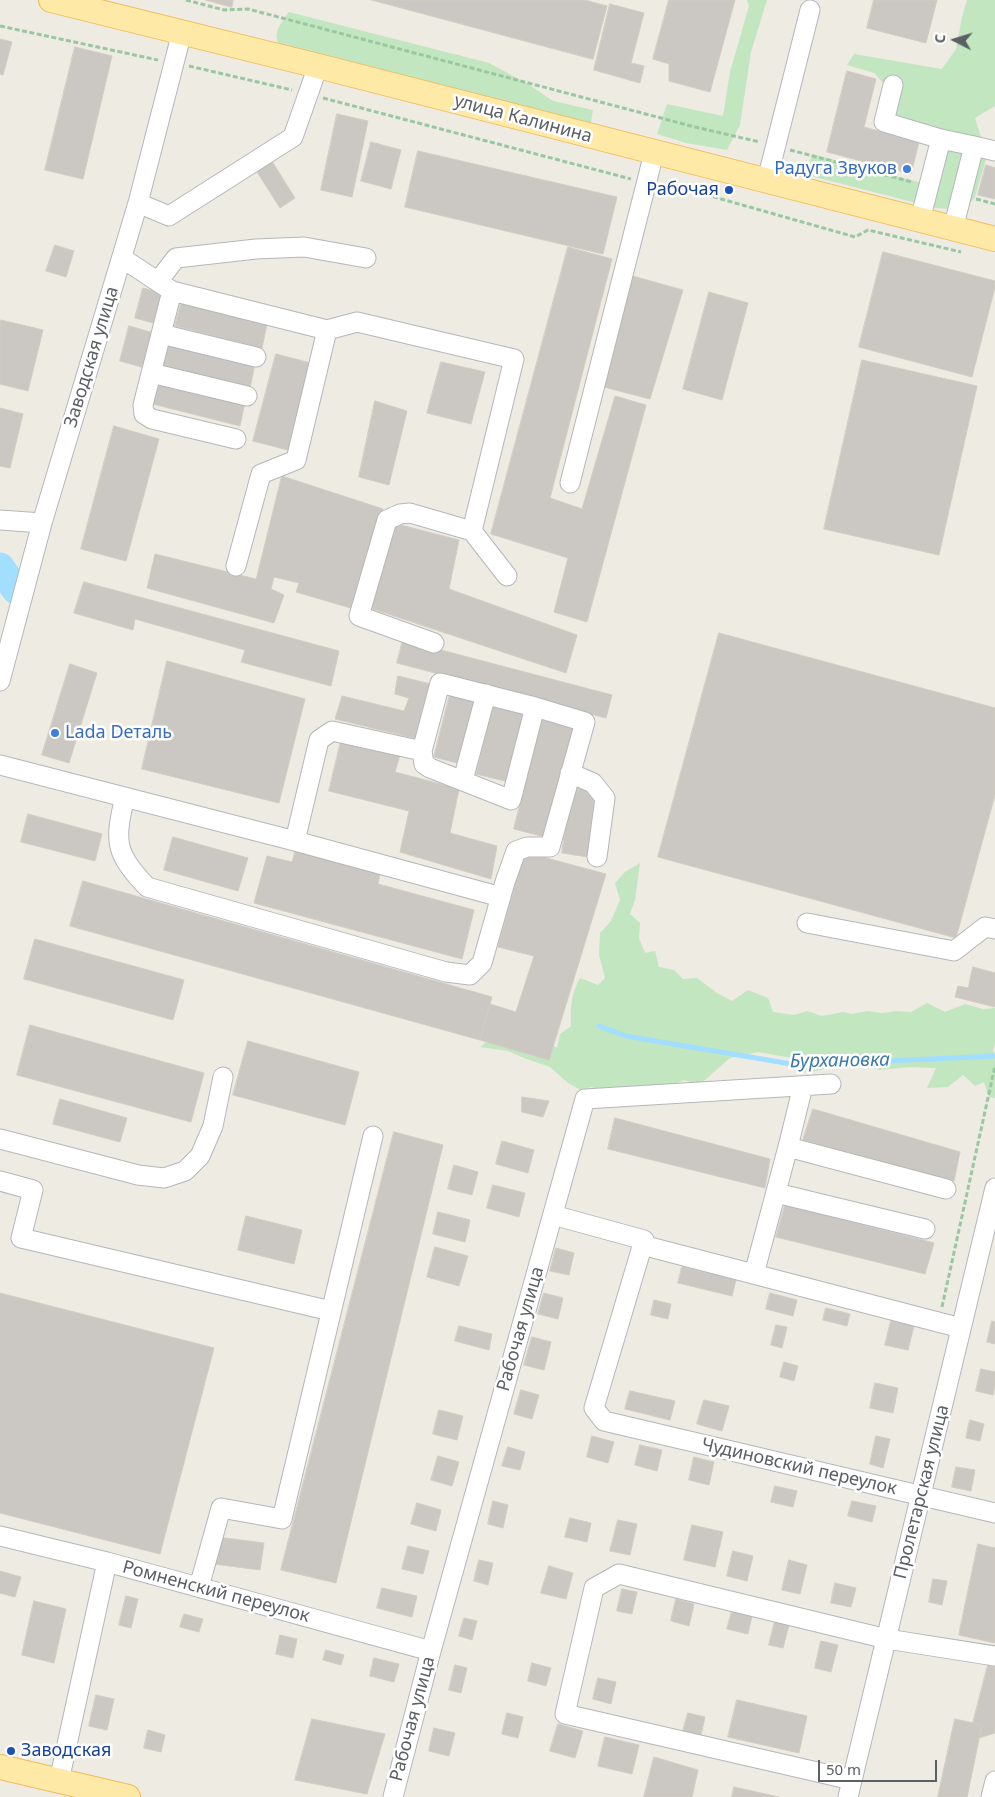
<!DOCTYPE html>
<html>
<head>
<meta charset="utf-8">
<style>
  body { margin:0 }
  #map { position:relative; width:995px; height:1797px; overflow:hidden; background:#eeebe3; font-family:"Noto Sans",sans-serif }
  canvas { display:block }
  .north { position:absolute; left:930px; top:15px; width:50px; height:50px; -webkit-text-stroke:4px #fff; paint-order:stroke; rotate:275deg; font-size:14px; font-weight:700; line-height:20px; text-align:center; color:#5b6064 }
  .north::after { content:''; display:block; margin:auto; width:18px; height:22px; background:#5b6064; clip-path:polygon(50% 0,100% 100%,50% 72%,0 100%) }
  .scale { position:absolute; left:818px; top:1760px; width:119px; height:22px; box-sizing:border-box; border:2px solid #5b6064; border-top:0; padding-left:6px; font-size:15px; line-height:18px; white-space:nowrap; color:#5b6064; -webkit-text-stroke:4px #fff; paint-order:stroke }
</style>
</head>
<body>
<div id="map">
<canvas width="995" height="1797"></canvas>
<div class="north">С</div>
<div class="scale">50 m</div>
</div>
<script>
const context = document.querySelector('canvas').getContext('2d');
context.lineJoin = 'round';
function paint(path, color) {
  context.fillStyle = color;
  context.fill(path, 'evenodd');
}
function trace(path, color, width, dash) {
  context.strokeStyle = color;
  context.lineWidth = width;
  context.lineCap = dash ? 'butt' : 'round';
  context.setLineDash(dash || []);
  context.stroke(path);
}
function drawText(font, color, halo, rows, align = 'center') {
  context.font = font + ' "Noto Sans",sans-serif';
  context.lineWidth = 5;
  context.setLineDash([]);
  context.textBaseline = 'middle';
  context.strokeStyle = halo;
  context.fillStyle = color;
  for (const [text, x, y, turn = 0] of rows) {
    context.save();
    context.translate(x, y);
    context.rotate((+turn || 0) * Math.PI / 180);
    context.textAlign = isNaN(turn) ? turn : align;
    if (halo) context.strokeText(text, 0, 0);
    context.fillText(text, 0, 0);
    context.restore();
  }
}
paint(new Path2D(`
  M747,0H767L751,52L740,125L727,150L686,143L657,134L667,104L723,116L730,72L749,6Z
  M967,0H995V106L975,118L987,156L975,197L965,210L936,208L807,175L812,154L926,184L938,140L877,108L884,84L874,73L847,65L854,54L942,69L956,49L962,17Z
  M289,12L489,63L528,84L553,101L593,110L590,128L284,53C271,34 277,29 289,12Z
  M640,863L635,900L630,914L640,923L639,938L645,953L655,951L659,967L674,970L683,979L697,978L717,993L732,1001L748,990L768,998L773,1012L794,1015L807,1011L822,1016L843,1012L852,1014L867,1011L882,1013L897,1011L911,1012L927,1003L945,1012L965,1004L983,1009L995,1008V1044L993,1051L995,1053V1098L989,1097L984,1082L975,1086L963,1075L948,1087L927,1088L936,1068L910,1067L879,1070L847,1058L822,1070L801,1073L792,1058L758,1052L730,1058L699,1085L684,1080L666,1088L651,1085L637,1092L605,1091L591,1087L581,1090L568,1083L550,1067L524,1058L508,1051L480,1047L501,1030L540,1037L557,1048L560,1034L571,1026C570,1008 571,994 580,978L598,985L605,978L599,955L600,933L611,921L620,900L615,883L625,872Z`), '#c2e6bf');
trace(new Path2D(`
  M599,1026L626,1036L797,1065L995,1056`), '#a2deff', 5);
trace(new Path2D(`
  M0,567L16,590`), '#a2deff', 29);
const building = new Path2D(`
  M206,0H233L232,7Z
  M372,0H585L607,6L593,59Z
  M669,0H735L710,92L669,81V64L653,59Z
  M874,0H937L926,43L867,28Z
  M610,4L644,13L631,63L644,66L640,83L594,70Z
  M0,39L12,42L3,75L0,74Z
  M75,47L112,56L83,179L45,170Z
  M847,71L876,79L864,127L919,142L911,174L827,152Z
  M337,114L368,121L352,197L321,190Z
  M371,142L401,150L391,189L361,181Z
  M263,147L295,198L280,208L247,156Z
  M418,151L617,197L603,254L405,207Z
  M986,165L995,168V199L978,195Z
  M55,245L74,251L66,277L46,271Z
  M568,247L612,259L550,498L582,509L615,396L646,405L587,622L554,612L568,558L491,534Z
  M883,252L995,281V287L972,377L859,347Z
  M629,275L683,290L650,399L600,386Z
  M143,288L165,294L157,324L135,318Z
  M709,292L748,303L722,400L683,389Z
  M181,303L267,324L262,348L175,326Z
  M1,320L43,330L28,391L0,384V326Z
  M129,326L154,333L145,368L120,361Z
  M169,342L255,364L250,388L163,366Z
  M276,354L311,363L288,450L253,441Z
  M862,360L977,386L939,555L824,529Z
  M441,362L485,372L471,424L427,413Z
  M160,381L245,402L240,426L153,404Z
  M375,401L407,411L389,485L359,477Z
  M0,408L23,414L10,468L0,466Z
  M114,426L159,439L126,561L81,549Z
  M282,476L383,509L354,609L296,592L299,583L274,577L271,589L284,595L274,623L147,588L155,554L256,579Z
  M393,523L459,540L449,589L577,635L566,673L367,607Z
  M84,582L339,651L331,686L241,662L245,650L135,619L133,630L74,613Z
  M719,633L995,708V795L956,938L658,857Z
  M403,640L612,695L606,718L397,663Z
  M167,661L305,699L279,803L142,769Z
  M70,664L97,673L69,763L42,755Z
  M398,676L431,684L418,739L335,719L342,696L404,711L409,698L395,694Z
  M451,690L479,697L461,764L434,757Z
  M493,704L525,712L509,782L476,774Z
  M542,716L577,726L545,837L514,829Z
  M341,741L400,755L395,772L459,789L450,833L497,846L491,879L400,852L409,811L329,791Z
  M571,788L595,790L588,857L562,853Z
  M28,814L102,834L95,861L21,842Z
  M173,837L248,858L238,891L164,870Z
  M296,847L381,868L378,884L474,910L462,959L254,903L267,856L292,862Z
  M524,852L606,874L549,1060L480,1040L490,1004L516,1012L534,956L498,947Z
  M83,881L492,997L480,1040L70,926Z
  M35,939L184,980L173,1020L24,979Z
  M973,967L995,973V1007L955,997L958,986L968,988Z
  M30,1025L204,1073L191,1122L17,1075Z
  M248,1041L359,1072L345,1125L233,1095Z
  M522,1097L549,1101L543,1117L522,1112Z
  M60,1099L127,1118L120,1142L53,1124Z
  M813,1109L960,1152L954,1181L803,1140Z
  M615,1118L770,1159L765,1188L608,1149Z
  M394,1132L443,1145L336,1583L281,1570Z
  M502,1141L534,1150L528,1173L496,1164Z
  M454,1165L478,1172L472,1195L448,1189Z
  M493,1185L525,1193L519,1217L487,1208Z
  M785,1205L934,1243L925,1274L776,1237Z
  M438,1212L470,1220L465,1242L433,1234Z
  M246,1216L302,1230L294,1264L238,1250Z
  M435,1247L468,1256L459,1286L427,1277Z
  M556,1248L574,1253L569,1275L550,1271Z
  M682,1267L736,1280L732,1296L678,1283Z
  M0,1293L214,1348L160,1554L0,1513Z
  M544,1293L563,1298L558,1319L538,1314Z
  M770,1293L797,1300L793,1316L766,1309Z
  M654,1300L671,1304L668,1319L651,1315Z
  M826,1308L850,1314L847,1326L823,1320Z
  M891,1321L914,1326L908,1350L885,1345Z
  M992,1321L995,1322V1344L987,1342Z
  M776,1325L787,1327L782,1348L771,1345Z
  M459,1326L492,1334L489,1350L455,1341Z
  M532,1337L551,1342L544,1370L524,1365Z
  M784,1362L798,1366L794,1381L780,1377Z
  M981,1369L995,1372V1385L993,1395L976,1391Z
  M875,1383L898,1388L893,1413L870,1408Z
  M521,1390L539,1395L532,1419L514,1414Z
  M630,1391L675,1401L670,1420L625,1409Z
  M704,1400L729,1406L722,1431L697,1424Z
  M439,1410L463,1416L457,1440L433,1434Z
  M970,1420L984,1424L980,1441L966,1438Z
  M592,1436L614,1442L608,1463L587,1457Z
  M876,1436L890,1439L883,1468L870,1464Z
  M640,1445L662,1450L657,1471L635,1465Z
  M508,1447L525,1452L520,1470L502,1466Z
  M438,1456L459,1462L452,1486L431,1480Z
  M694,1457L714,1462L709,1485L689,1480Z
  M956,1467L975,1470L971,1491L952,1487Z
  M775,1486L797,1491L793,1507L771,1502Z
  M493,1501L508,1505L503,1528L488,1524Z
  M852,1501L876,1506L872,1522L848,1516Z
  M417,1503L441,1510L436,1531L411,1524Z
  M570,1518L591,1523L587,1542L565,1537Z
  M618,1520L637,1524L630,1555L610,1551Z
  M692,1525L723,1532L715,1567L684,1560Z
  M217,1537L264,1543L260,1570L214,1564Z
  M978,1544L995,1548V1643L959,1635Z
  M408,1546L429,1551L423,1574L402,1569Z
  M733,1551L753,1556L747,1581L727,1576Z
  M479,1560L493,1563L488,1585L474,1581Z
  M789,1560L807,1565L800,1594L782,1590Z
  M549,1566L573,1573L566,1599L541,1593Z
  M0,1571L21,1577L15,1597L0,1593Z
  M933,1579L947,1581L942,1605L929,1602Z
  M835,1583L856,1588L851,1607L831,1603Z
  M382,1588L417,1596L412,1617L377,1608Z
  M622,1589L637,1592L632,1614L617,1611Z
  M126,1596L138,1599L131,1628L119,1625Z
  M676,1599L694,1604L689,1626L671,1621Z
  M34,1601L66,1609L54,1663L22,1655Z
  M732,1611L752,1616L748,1634L727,1629Z
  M184,1614L203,1619L199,1632L180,1627Z
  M464,1618L477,1621L472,1640L459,1636Z
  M775,1621L789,1625L783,1648L769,1645Z
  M280,1635L297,1639L293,1658L276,1654Z
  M821,1641L838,1645L831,1672L815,1668Z
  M326,1650L344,1655L341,1665L323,1660Z
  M374,1658L399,1664L394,1682L370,1676Z
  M532,1663L551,1668L546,1686L528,1681Z
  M455,1665L467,1668L461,1693L449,1690Z
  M988,1665L995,1667V1733L979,1738L982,1725L973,1723Z
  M598,1678L616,1682L611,1704L593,1699Z
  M96,1695L114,1699L107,1730L89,1726Z
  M737,1700L807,1716L799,1753L728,1737Z
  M507,1713L523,1717L518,1738L502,1734Z
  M688,1713L705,1717L701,1735L683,1731Z
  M312,1719L385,1734L367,1794L295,1780Z
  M955,1719L982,1725L967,1797H938Z
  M558,1724L583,1731L575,1758L550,1751Z
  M434,1728L455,1733L449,1756L429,1751Z
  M148,1730L165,1735L161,1752L144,1748Z
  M605,1737L639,1745L632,1774L598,1766Z
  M654,1757L698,1770L692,1797H644Z
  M734,1787L779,1797H732Z`);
paint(building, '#cbc7c2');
trace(building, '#d3ccc1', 1);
const minor = new Path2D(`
  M893,85L884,122L941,139L920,220
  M941,139L974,146
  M767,180L810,10
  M138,203L169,216L293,137L318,66
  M953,229L974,146L995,151
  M122,258L172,291L143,405L144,414L152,419L236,439
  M159,280L176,258L256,249L304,247L366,258
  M172,291L327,330L296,460L261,474L236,566
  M327,330L357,322L514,359L472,531L507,576
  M161,334L256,357
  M151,373L247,396
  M570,483L654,153
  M0,520L42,523
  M434,643L359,616L387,520L400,514L410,513L472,531
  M0,681L42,523L138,203L182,32
  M0,765L295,841L501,897
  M570,773L593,783L605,798L597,857
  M463,780L486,694
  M125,797C114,842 115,853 147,887L446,972L470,975L482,963L505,882L516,851L527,847H550L585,722L535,707
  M295,841L319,740L332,731L422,751L440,683L535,707L511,800L430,768L424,764L422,751
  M807,923L954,951L985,927L995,929
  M803,1086L788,1147L946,1189
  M0,1139L138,1175L164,1178L185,1171L200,1156L213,1126L223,1077
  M0,1181L33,1190L21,1238L331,1311
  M776,1193L925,1229
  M553,1215L644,1240L594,1408L604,1421L995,1513
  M642,1245L961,1328
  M754,1274L788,1147
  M0,1536L107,1562L431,1651
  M199,1587L221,1508L282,1519L373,1136
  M852,1780L565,1714L594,1588L619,1574L887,1639L995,1656
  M59,1781L107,1562
  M393,1797L431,1651L585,1099L831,1084
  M848,1797L995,1188
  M991,1797L995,1781`);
const major = new Path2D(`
  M51,0L318,66L995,239
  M0,1767L128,1797`);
trace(minor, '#b4b7ba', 21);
trace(major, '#f3ba57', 26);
trace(new Path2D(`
  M186,0L224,10L248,9L695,127L760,142
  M0,26L158,60
  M189,66L292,90
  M323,98L631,179
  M790,150L912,182
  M662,185L679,187L855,237L868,230L961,252
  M976,199L995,204
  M942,1307L995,1066`), '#98c7a2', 3, [5, 2.5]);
trace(minor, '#fff', 19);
trace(major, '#ffe9a7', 24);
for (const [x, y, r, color] of [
  [907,169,5,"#3f7fe0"],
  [729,190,5,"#1a4fb4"],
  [55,733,5,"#3f7fe0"],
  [11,1751,5,"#1a4fb4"]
]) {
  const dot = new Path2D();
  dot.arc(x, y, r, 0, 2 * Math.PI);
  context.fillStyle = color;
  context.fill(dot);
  trace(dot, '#fff', 2);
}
drawText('18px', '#5b6064', '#fff', [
  ["улица Калинина",523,119,15],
  ["Заводская улица",92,357,-73],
  ["Рабочая улица",521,1329,-74],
  ["Чудиновский переулок",799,1467,13],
  ["Пролетарская улица",922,1492,-76],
  ["Ромненский переулок",216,1592,15],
  ["Рабочая улица",413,1719,-75]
]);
drawText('18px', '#366cbe', '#fff', [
  ["Радуга Звуков",897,169],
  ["Lada Dеталь",65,733,"left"]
], 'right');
drawText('18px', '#164399', '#fff', [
  ["Рабочая",719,190],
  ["Заводская",21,1751,"left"]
], 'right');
drawText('italic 19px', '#3c7aa9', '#fff', [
  ["Бурхановка",840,1061,-1]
]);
</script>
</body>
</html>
